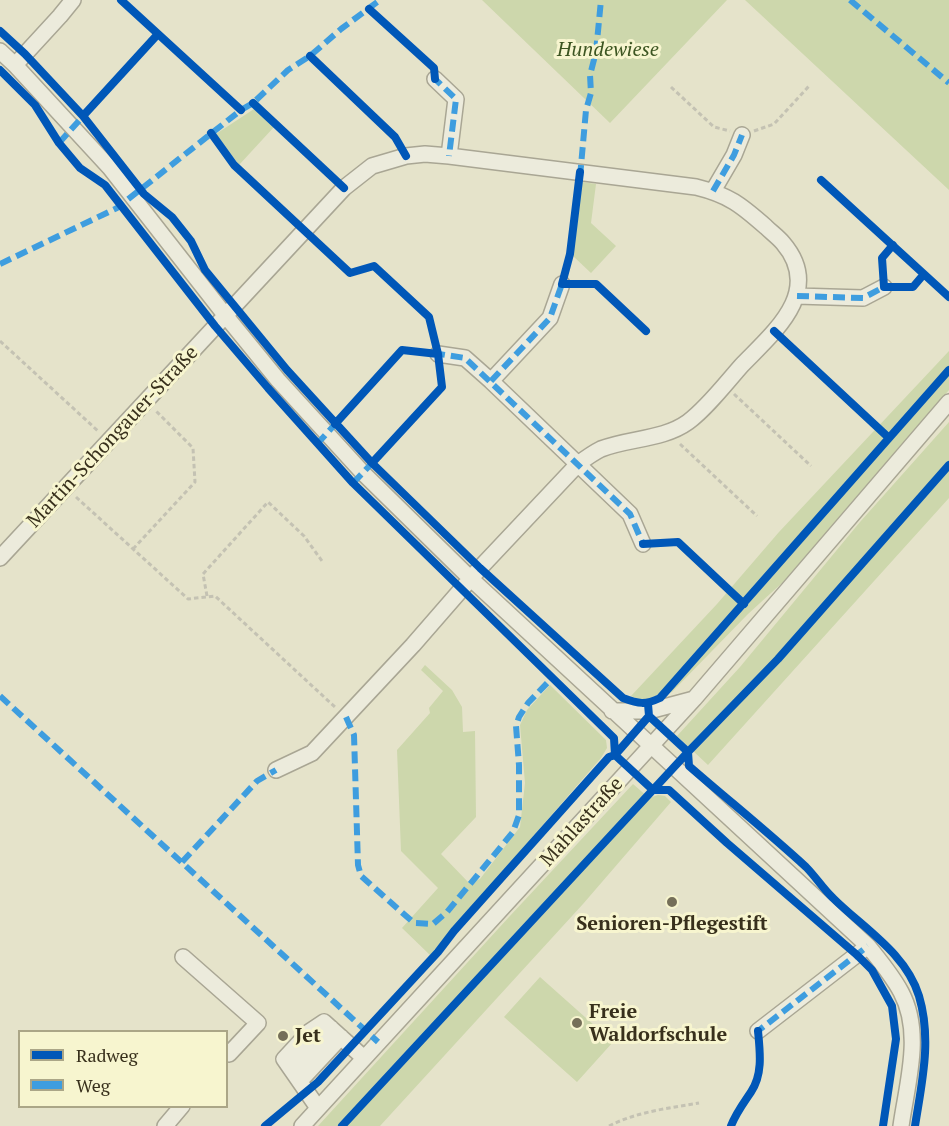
<!DOCTYPE html>
<html>
<head>
<meta charset="utf-8">
<style>
  body { margin:0 }
  #map { position:relative; width:949px; height:1126px; overflow:hidden; background:#e5e3ca; font-family:"PT Serif",serif }
  canvas { display:block }
  .legend { position:absolute; left:18px; top:1030px; width:210px; height:78px; box-sizing:border-box; background:#f7f5cf; border:2px solid #aba687; margin:0; padding:8px 10px; list-style:none; font-size:18px; color:#38301c }
  .legend li { display:flex; align-items:center; gap:12px; height:30px }
  .legend b { width:30px; border:2px solid #aba687 }
</style>
</head>
<body>
<div id="map">
<canvas width="949" height="1126"></canvas>
<ul class="legend">
<li><b style="height:8px;background:#0057b8"></b>Radweg</li>
<li><b style="height:8px;background:#3e9ddf"></b>Weg</li>
</ul>
</div>
<script>
const context = document.querySelector('canvas').getContext('2d');
context.lineJoin = 'round';
function paint(path, color) {
  context.fillStyle = color;
  context.fill(path, 'evenodd');
}
function trace(path, color, width, dash) {
  context.strokeStyle = color;
  context.lineWidth = width;
  context.lineCap = dash ? 'butt' : 'round';
  context.setLineDash(dash || []);
  context.stroke(path);
}
function drawText(font, color, halo, rows, align = 'center') {
  context.font = font + ' "PT Serif",serif';
  context.lineWidth = 6;
  context.setLineDash([]);
  context.textBaseline = 'middle';
  context.strokeStyle = halo;
  context.fillStyle = color;
  for (const [text, x, y, turn = 0] of rows) {
    context.save();
    context.translate(x, y);
    context.rotate((+turn || 0) * Math.PI / 180);
    context.textAlign = isNaN(turn) ? turn : align;
    if (halo) context.strokeText(text, 0, 0);
    context.fillText(text, 0, 0);
    context.restore();
  }
}
paint(new Path2D(`
  M482,0H727L610,123Z
  M745,0H949V190Z
  M254,109L274,127L239,165L216,134Z
  M582,182L596,184L591,223L616,246L591,273L573,256Z
  M949,351V390L794,572L748,614L672,692L657,695L649,699L640,700L631,696L717,604L779,532Z
  M949,422V498L708,765L677,736L740,667L860,522Z
  M425,665L452,690L462,707L463,732L475,731L476,817L441,854L469,883L480,879L520,827L525,783L520,725L527,710L550,685L606,740L607,748L601,758L430,955L402,928L438,888L401,851L397,750L430,713L429,708L443,691L421,670Z
  M633,784L649,798L658,795L665,796L671,802L583,904L380,1126H318L509,917Z
  M540,977L613,1042L577,1082L504,1017Z`), '#cdd7ac');
const minor = new Path2D(`
  M0,51L15,65L110,168L225,315L278,380L363,473L470,578L868,946C880,961 892,975 901,992C923,1033 907,1083 901,1126
  M15,65L60,16L73,0
  M435,79L456,99L449,156
  M713,191L734,155L742,135
  M797,296L863,298L884,287
  M438,354L465,358L491,381L630,514L643,544
  M491,381L550,318L562,284
  M0,558L344,188L372,166L406,156L425,154L449,156L696,187C729,195 741,205 766,227C771,232 778,237 783,243C824,291 774,332 742,365C726,383 707,408 688,422C663,440 629,438 601,449C593,453 586,458 578,464L480,568L413,645L312,753L276,770
  M612,711H649L694,699
  M183,957L258,1023L229,1054
  M758,1031L868,946
  M292,1070L331,1028
  M300,1081L341,1037
  M318,1108L284,1059L309,1032L324,1022L364,1058
  M165,1126L182,1106
  M302,1126L694,699L949,402`);
trace(minor, '#a9a694', 18);
trace(new Path2D(`
  M671,87L714,127L730,131
  M754,131L774,124L809,86
  M0,341L98,431
  M734,394L811,466
  M680,444L757,516
  M76,497L188,599L215,596L336,708
  M133,549L195,482L193,448L155,410
  M207,596L203,574L268,502L304,536L322,561
  M609,1126C636,1112 669,1108 699,1103`), '#c4c2b3', 3, [4.5, 3]);
trace(minor, '#ecebdc', 15);
trace(new Path2D(`
  M850,0L949,83
  M434,75L435,79L456,99L449,156
  M59,143L85,114
  M580,177L586,110L591,93L590,75L596,52L601,0
  M713,191L734,155L742,135
  M0,264L117,208L241,110L253,103L288,70L310,56L341,29L380,0
  M797,296L863,298L884,287H888
  M433,353L465,358L630,514L643,544L648,543
  M491,381L550,318L563,281
  M317,444L339,420
  M353,483L375,460
  M0,696L378,1042
  M346,717L354,735L358,865L361,876L414,923L433,924L447,912L513,832L519,815V765L516,726L519,717L528,703L552,678
  M182,862L257,781L276,770
  M758,1036V1031L868,946`), '#3e9ddf', 6, [12, 6]);
trace(new Path2D(`
  M121,0L241,110
  M369,9L434,68L435,79
  M0,31L25,54L83,116L144,194L172,217L191,241L205,270L287,370L372,463L480,568L623,698C639,704 645,705 660,698L949,370
  M310,56L395,137L406,156
  M0,70L35,105L59,143L80,168L105,185L215,326L268,388L353,483L614,738L615,755L653,790H669L727,843L857,955L872,970L892,1006L896,1039L883,1126
  M253,103L344,188
  M83,116L158,34
  M211,133L234,165L350,273L374,266L429,317L438,354L442,387L372,463
  M580,172L570,254L562,284H596L646,331
  M821,180L949,297
  M893,245L882,258L884,287H913L924,274
  M774,331L889,438
  M335,424L402,350L438,354
  M643,544L678,542L744,604
  M649,716L688,752L689,766C728,800 768,832 806,867C816,877 823,889 833,898C863,928 906,953 919,996C932,1040 922,1081 915,1126
  M265,1126L318,1082L438,952L454,931L609,757L615,755L649,716L648,704
  M342,1126L688,752L778,659L949,465
  M731,1126C736,1113 743,1104 751,1092C763,1074 760,1052 758,1031`), '#0057b8', 8);
for (const [x, y, r, color] of [
  [672,902,6,"#756f59"],
  [577,1023,6,"#756f59"],
  [283,1036,6,"#756f59"]
]) {
  const dot = new Path2D();
  dot.arc(x, y, r, 0, 2 * Math.PI);
  context.fillStyle = color;
  context.fill(dot);
  trace(dot, '#f7f5cf', 2);
}
drawText('italic 20px', '#3c5521', '#f7f5cf', [
  ["Hundewiese",608,50]
]);
drawText('20px', '#38301c', '#f7f5cf', [
  ["Martin-Schongauer-Straße",113,437,-47],
  ["Mahlastraße",582,822,-48]
]);
drawText('bold 20px', '#38301c', '#f7f5cf', [
  ["Senioren-Pflegestift",672,924,"center"],
  ["Freie",589,1012],
  ["Waldorfschule",589,1035],
  ["Jet",295,1036]
], 'left');
</script>
</body>
</html>
